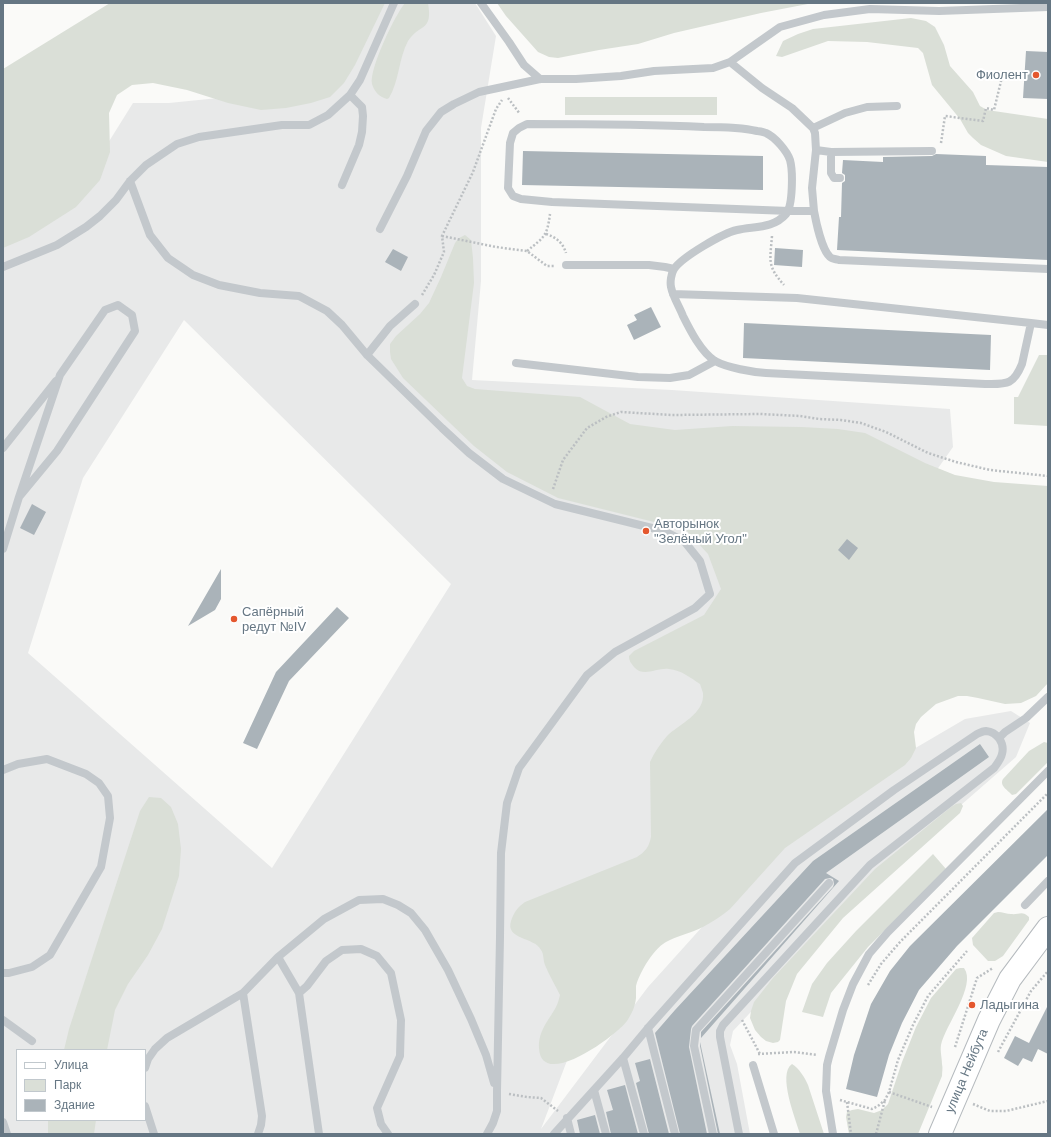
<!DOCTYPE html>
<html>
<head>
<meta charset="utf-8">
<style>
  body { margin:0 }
  #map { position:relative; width:1051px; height:1137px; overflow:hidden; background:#fafaf8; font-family:Helvetica,sans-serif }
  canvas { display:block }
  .frame { position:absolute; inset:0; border:4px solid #657683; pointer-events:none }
  .legend { position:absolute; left:16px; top:1049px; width:130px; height:72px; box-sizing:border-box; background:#fff; border:1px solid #c1c8cd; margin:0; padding:5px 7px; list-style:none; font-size:12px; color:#657683 }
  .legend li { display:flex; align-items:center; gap:8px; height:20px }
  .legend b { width:20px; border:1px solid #c1c8cd }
</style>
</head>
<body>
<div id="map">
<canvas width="1051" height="1137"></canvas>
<div class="frame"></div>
<ul class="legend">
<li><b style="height:5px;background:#fff"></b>Улица</li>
<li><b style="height:11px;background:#dadfd7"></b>Парк</li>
<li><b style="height:11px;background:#aab3b9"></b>Здание</li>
</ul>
</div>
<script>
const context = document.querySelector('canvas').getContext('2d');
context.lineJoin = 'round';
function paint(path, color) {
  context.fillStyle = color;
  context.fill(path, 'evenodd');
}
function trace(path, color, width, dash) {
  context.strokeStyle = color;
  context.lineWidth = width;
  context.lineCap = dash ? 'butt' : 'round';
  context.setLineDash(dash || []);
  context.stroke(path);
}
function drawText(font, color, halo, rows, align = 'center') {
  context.font = font + ' Helvetica,sans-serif';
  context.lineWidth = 4;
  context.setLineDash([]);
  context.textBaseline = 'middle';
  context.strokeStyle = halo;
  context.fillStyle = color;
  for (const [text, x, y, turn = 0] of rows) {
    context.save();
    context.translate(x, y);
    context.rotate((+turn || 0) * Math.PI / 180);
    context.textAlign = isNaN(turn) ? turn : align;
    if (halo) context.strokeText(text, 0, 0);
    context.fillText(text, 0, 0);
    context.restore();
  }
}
paint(new Path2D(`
  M377,3H475L496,36L481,128V281L472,380L672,390L950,409L953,447L831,620L649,845L541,1129L648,987L766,856L895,760L965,719L1011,711L1030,723L1016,757L874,881L733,1031L730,1045L737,1064L750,1134H3V239L88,175L133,103H169L258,94ZM184,320L451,584L272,868L28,653L83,478ZM17,1050H145V1120H17Z`), '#e8e9e9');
paint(new Path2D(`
  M110,3H385L355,65L344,83L330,97L311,103L286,108L261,110L228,103L187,90L153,83L132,85L117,95L109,113L110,152L100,180L76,207L29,237L3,248V69Z
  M405,3H428C433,32 420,23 408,41C399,57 399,82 389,98L387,99C379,97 374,91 372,84C369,69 395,15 405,3Z
  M497,3H813L761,13L674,33L638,44L599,50L558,58L549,57L538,52L506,16Z
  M911,18L926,21L935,27L944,45L950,66L973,92L980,106L987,110L1048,119V162L1006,156L981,145L973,138L968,133L960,119L932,85L923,53L918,48L867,42L828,41L782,57L776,56L783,41L798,34L813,29Z
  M565,97H717V115H565Z
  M465,235L471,240L473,258L474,283L462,378L467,386L475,389L580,397L630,424L675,430L732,426L802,427L838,429L865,433L925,463L955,475L994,482L1048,486V683L1036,696L1021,703L1005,704L978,698L967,696H958L936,704L921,717L916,724L914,732L916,748L911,758L905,765L785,848L730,909C722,916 712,922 703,927C692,933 676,936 666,942C662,944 656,950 653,954C647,961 638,977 636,986C636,990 636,995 636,998C635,1007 632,1013 627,1021C616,1036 541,1091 539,1048C538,1031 549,1020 556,1007C558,1003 559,999 560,995C555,985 549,975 545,965C543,960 544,954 541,950C535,937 505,940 511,921C514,912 518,907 525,902L637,857C645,852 649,847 651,837L650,762C654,753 660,744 667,736C679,724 705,714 703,693C702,690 701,687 700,684C691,678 681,670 669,669C658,667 643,678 634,667C631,663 629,661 629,656L634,651L704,615L721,589L708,554L686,530L558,498L507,472L474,446L403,378L391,359L390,352V344L396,336L420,314L429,303L441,277L455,243L459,238Z
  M1039,355H1048V426L1014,424V397H1018Z
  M1044,742L1048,743V762L1016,794L1012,795C1008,790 999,786 1003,779L1029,751Z
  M149,797L161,798L171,807L178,824L181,849L179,876L162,929L148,955L128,984L115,1010L107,1050H64L69,1029L140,811Z
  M961,803L963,806L960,813L843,918L797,974L786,1001L780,1040L778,1042L773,1043L766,1041L761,1037L755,1030L750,1018L751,1011L754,1002L773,978L875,869L951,807L956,804Z
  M933,854L946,869L868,947L831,993L823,1017L802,1012L812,984L827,963L856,931Z
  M998,912C1002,912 1007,914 1011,914C1019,915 1022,910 1029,917V920L1003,956L995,961H988L973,945L972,938L994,913Z
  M960,968H964C977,985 945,1026 941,1045C940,1051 942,1058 942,1064C943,1068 942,1072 942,1076L918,1134H849L846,1117L847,1112L852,1110L858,1109L874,1113L882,1110L888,1104L902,1062L916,1027L931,998L956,969Z
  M792,1064C799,1068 805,1078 808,1085L824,1134H800C796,1120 777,1074 792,1064Z
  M48,1120H96L94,1134H48Z`), '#dadfd7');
paint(new Path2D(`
  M1026,51L1048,52V99L1023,98Z
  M523,151L763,156V190L522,185Z
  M936,154L986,156V165L1048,167V260L837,250L839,217H841L842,183L845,181V175L842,173L843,160L883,162V157L932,156Z
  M775,248L803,250L802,267L774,265Z
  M393,249L408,257L401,271L385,262Z
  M651,307L661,327L634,340L627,325L637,320L634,315Z
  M744,323L991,335L990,370L743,358Z
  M32,504L46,512L34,535L20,528Z
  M847,539L858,548L849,560L838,550Z
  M221,569V599L215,610L188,626Z
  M337,607L349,618L289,681L257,749L243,743L276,672Z
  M980,744L989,757L826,873L839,881L701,1038V1032L833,887L834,884L833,879L830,878L825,879L692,1026L691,1029L689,1047L707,1134H680L655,1033L675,1010L813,861Z
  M1048,809V855L957,946L919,990L902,1023L889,1055L877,1097L846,1089L854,1055L871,1004L890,971L910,946Z
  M1048,1005V1054L1038,1049L1032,1062L1023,1058L1018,1066L1004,1058L1015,1036L1029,1043Z
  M700,1042L720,1134H718L700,1046Z
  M650,1059L669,1134H649L636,1083L640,1081L635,1063Z
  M625,1085L638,1134H611L606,1112L613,1110L607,1090Z
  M595,1115L600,1134H580L577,1120Z`), '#aab3b9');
const primary = new Path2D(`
  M940,1134L989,1020L1010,979L1048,928`);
trace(primary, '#b5babe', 24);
trace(new Path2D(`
  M508,98L520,114
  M941,143L945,116L983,121L986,108L994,110L1003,73
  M546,234C556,237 563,243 566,253
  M442,236L496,247L527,251L547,266H555
  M772,236C770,261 767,266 784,285
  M527,251C544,237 547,237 550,214
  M422,295L434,275L444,252L442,236L473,172L496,109L502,100
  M553,489L563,460L587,428L606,417L621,412L672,415L760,414L800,416L819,419L841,420L861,423L886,432L928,453L956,462L990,470L1048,476
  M868,985L881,964L900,942L1048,793
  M742,1020L760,1054
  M955,1047L977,978L993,968
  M998,1052L1031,991L1048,971
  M758,1054L794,1052L817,1055
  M889,1092L932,1107
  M509,1094L527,1097L541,1098L558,1111
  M840,1100L872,1109L878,1106L885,1100L889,1092L898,1060L913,1025L928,996L967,951
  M847,1102L851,1134
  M973,1104L990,1111H1006L1048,1101
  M876,1134L885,1100`), '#bbbfc2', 2.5, [2, 2]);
trace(new Path2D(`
  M481,3L509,42L524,65L540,79
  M730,62L762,88L792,108L813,128L815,133L816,150L812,188L814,211
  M813,128L845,113L867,107L897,106
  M816,150L831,152L932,151
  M831,152V173L834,178H840
  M130,181L150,235L168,258L193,275L219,285L260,293L299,296L327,311L342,325L367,355L442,428L469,453L503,479L555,504L664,531L684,541L700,561L710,594L695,608L615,652L587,675L519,768L507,803L501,853L500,937L497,1091V1111L493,1123L487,1134
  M342,185L359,145L362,132L363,116L362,107L350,95
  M380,229L407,176L426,131L441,112L454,104L479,92L540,79H576L621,76L654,71L713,68L730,62L780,27L824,15L870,9L939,11L1048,7
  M566,265H649L665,267L674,269
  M3,267L57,245L86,227L100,216L116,200L130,181L146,165L177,144L199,137L282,125H309L328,115L350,95L360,80L394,3
  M1048,269L839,260C836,259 832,259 830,257C822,250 816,222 814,211H789L552,202L521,199L513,196L508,188L510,143L513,133L519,128L527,124C586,124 645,124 704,127C722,127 740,127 757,131C759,131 763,132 766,133C775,137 787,151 790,160C793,171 793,206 786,214C773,229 754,226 737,230C723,233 682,257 674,269C671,274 670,282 671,287C673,297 679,306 683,316C690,330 701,352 715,361C728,368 752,372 766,373L985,384C1006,384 1013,386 1022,364L1031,323L1048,325
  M673,294L797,298L1031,323
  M367,355L390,326L415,304
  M516,363L638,377L670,378L689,375L715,361
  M3,448L56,381
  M3,549L19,497L57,451L135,331L132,315L118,305L105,310L60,375L19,497
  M999,738L1005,732L1026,718L1048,697
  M3,770L18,764L47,759L86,774L99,783L108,796L110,818L101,867L50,955L32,967L9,973H3
  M1025,905L1048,881
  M278,957L299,993L319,1134
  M243,993L262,1116L261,1125L258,1134
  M299,993L307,986L326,961L342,950L361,949L377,956L391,973L401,1020L400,1056L377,1108L381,1124L388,1134
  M3,1020L32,1041
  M648,1028L675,1134
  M623,1058L644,1134
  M753,1065L774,1134
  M145,1068L148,1059L155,1049L167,1038L243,993L278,957L324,919L359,900L383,899L398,905L411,913L425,930L448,970L471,1019L486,1055L494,1083
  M594,1090L606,1134
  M145,1106L154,1134
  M567,1118L571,1134
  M3,1122L7,1134
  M554,1134L623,1058L648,1028L795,863L894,790L977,734C979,733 983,731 986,731C997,732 1005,743 1002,754C1001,759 997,764 994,768L870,865L723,1025L720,1031V1037L739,1134
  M713,1134L694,1046L696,1030L829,883
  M833,1134L826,1091L827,1065L829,1057L843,1010L853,984L869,954L888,932L1048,771`), '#c3c8cc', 8);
trace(primary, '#fff', 22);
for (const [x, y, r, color] of [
  [1036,75,4,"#e4572e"],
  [646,531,4,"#e4572e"],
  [234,619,4,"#e4572e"],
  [972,1005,4,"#e4572e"]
]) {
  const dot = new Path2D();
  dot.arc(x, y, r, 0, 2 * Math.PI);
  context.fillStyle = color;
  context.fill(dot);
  trace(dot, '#fff', 1.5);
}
drawText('13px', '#657683', '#fff', [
  ["Фиолент",1028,75,"right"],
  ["Авторынок",654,524],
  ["\"Зелёный Угол\"",654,539],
  ["Сапёрный",242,612],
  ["редут №IV",242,627],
  ["Ладыгина",980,1005]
], 'left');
drawText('13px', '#657683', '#fff', [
  ["улица Нейбута",967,1071,-67]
]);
</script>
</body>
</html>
